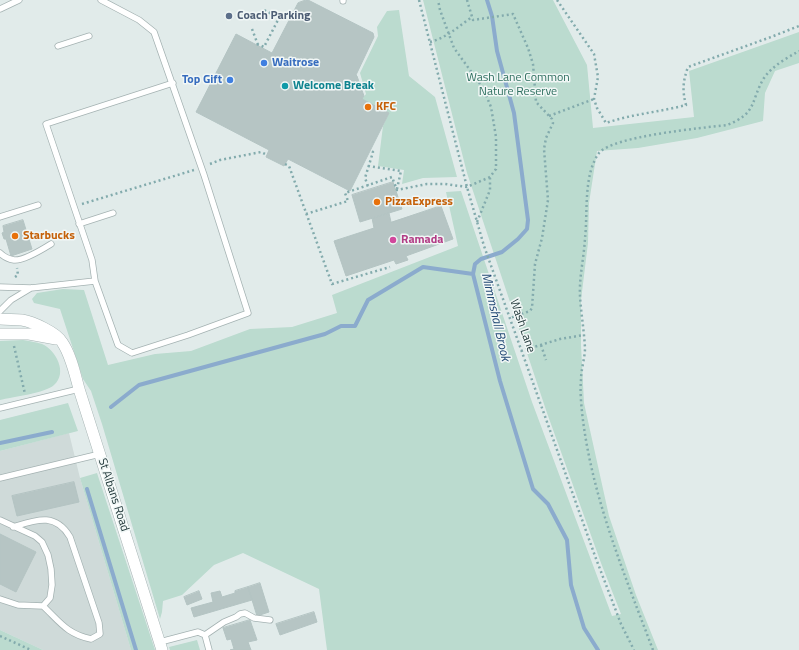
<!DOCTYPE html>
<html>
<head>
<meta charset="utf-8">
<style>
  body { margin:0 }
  canvas { display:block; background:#e1ebea }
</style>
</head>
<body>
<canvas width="799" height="650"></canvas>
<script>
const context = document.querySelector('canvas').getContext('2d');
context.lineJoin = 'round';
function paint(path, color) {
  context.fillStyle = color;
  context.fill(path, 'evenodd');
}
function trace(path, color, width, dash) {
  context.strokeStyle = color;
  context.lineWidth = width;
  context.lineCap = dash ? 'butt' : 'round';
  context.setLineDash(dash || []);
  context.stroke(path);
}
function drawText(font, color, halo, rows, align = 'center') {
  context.font = font + ' "Titillium Web",sans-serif';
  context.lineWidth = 3;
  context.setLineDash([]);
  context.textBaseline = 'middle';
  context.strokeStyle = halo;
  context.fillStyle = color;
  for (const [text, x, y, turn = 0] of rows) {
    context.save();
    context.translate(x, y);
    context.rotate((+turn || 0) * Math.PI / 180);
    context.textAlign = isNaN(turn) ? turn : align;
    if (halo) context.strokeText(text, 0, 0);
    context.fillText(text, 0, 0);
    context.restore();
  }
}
paint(new Path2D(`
  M69,433L80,478L131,650H43L0,630V451Z`), '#cfdad9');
paint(new Path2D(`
  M423,0H553L587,65L593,128L694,117L689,71L799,32V63L775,71L765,93L763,121L697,138L638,148L597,151L589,203L588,243L581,300V345L584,403L609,516L636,595L658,650H327L319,589L243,553L214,565L182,595L163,601L162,612L160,619L102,424L91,391L83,379L60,309L34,303L32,299L37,293L63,289L84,290L108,365L155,354L191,351L250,329L292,327L337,313L332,295L458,246L446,192L461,191L532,402L612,616L621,614L601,563L547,413L467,173Z
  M399,10L409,76L435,97L457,177L423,178L402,184L404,170L378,166L383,126L389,113L362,99L366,94L360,73L378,36L377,27L387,11Z
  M23,340C29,341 36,342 42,344C56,350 68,373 54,385C46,393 12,397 0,400V341Z
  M68,403L78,431L0,451V420Z
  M97,473L155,650H131L80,478Z
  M0,630L43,650H0Z
  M197,640L200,650H170L169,647Z`), '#bbdbcf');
trace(new Path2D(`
  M487,0L492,16L497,51L514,113L528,220L527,229L518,239L502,252L481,259L475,264L473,274L500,381L533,489L548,504L567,540L571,585L584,628L598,650
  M111,407L139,385L325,334L341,326H355L368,300L423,267L473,274
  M0,443L52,432
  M87,489L136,650`), '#8babcd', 4);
const building = new Path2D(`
  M306,0H308L373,33L374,37L356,75L357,76L364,96L362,99L389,113L350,191L288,159L284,166L266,157L269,150L196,112L236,34L272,53L298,3Z
  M393,182L402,209L360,222L352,195Z
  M441,206L453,239L406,256L408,260L396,264L394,260L346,276L334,241L374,228L372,218L389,213L391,222Z
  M23,220L32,249L11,256L6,239H4L2,233L4,232L3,226Z
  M74,482L79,502L17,516L12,496Z
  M0,534L36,552L16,592L0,584Z
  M260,583L269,612L257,616L248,587Z
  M248,587L252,600L194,617L191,608L213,602L211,593L220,591L222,597L235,593V591Z
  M199,591L202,599L187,605L184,597Z
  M314,612L317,622L280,635L276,624Z
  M250,620L257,640L248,642L251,650H230L234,649L231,639L227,640L223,628Z`);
paint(building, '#b6c5c4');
trace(building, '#b4c4c3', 1);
const lane = new Path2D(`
  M101,0L139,20L154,32L204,175L248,313L188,335L132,353L118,345L95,281L92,260L46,124L173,83
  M343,0V1
  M0,9L19,0
  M58,46L89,36
  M0,217L38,205
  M79,224L113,213
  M0,253C4,257 8,259 14,260C23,261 43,249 51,244
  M0,287L31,288L95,281
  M0,311L11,300L31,288
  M0,408L79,389
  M0,478L100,454
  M0,520L35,536L42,542L48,555L51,569L52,585L50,598L43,606L18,605L0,599
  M13,527C36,520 55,512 70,537L99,623L100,634L91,639C67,634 60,622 43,606
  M205,635L224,622L236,617L240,614L245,613L254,618L270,620
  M160,642L198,632L205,635L209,650`);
const street = new Path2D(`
  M0,319C7,320 14,319 22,320C33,322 56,332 62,342C71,355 75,374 79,389L162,650
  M0,334H29L56,339`);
trace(lane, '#a4b2b2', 7);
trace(street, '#a4b2b2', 12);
trace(new Path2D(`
  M419,0L467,187L484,246L595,556L621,624L634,650
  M467,0L473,20L513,14L528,48L533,64L536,102L552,119L553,123L546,138L544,149L548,200L542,238L535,264L532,308L530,311L510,318
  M557,0L594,54L598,77L594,99L597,108L606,123C632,114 660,112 686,105C682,90 683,81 688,67L771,37L799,26
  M252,29L258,45
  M430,42C446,38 458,27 472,17
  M257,44L264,47L279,18L264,10
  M549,116L594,99
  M210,164L220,160L261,152L267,155
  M285,164L289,166L332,284L390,267
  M368,166L401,171L397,189
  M368,186L365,178L373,152L370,150
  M82,204L194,170
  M306,214L348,201L345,193L392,177L397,190L427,184H445L467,187L490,177L496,169V137L491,107L483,88L454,48L440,10L438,0
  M477,222L490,190V178
  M15,277L18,275L17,268
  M541,345L546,360
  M14,346L25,394
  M521,351L560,339L584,335
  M0,636L31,650
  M653,650C624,573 591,495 582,412C581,402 580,390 581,380C581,369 585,358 585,348C584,330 581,313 580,296C579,277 584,258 585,238C588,213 583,175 599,153C613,136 702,128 727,125C758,113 750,101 764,78C772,66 787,58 799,51`), '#83abad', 2.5, [2, 3]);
trace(lane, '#fff', 5.5);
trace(street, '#fff', 11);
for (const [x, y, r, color] of [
  [229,16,4,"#5c6f8a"],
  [264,63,4,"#3f7fe0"],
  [230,80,4,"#3f7fe0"],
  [285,86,4,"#0f9aa8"],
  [368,107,4,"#e8710a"],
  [377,202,4,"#e8710a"],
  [15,236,4,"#e8710a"],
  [393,240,4,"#d1479c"]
]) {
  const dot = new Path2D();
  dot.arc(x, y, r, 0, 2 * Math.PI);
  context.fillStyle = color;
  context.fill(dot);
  trace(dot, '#f1f7f6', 1.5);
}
drawText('bold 12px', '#4e5e75', '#f1f7f6', [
  ["Coach Parking",237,16]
], 'left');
drawText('bold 12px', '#366cbe', '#f1f7f6', [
  ["Waitrose",272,63],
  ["Top Gift",222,80,"right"]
], 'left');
drawText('12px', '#2e6f5f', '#f1f7f6', [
  ["Wash Lane Common",518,78],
  ["Nature Reserve",518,92]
]);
drawText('bold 12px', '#0d838f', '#f1f7f6', [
  ["Welcome Break",293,86]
], 'left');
drawText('bold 12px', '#c56008', '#f1f7f6', [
  ["KFC",376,107],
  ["PizzaExpress",385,202],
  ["Starbucks",23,236]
], 'left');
drawText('bold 12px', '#b23c85', '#f1f7f6', [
  ["Ramada",401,240]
], 'left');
drawText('12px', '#22383a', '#f1f7f6', [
  ["Wash Lane",522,326,71],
  ["St Albans Road",113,495,72]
]);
drawText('italic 13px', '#1f4773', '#f1f7f6', [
  ["Mimmshall Brook",495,317,77]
]);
</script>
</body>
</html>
